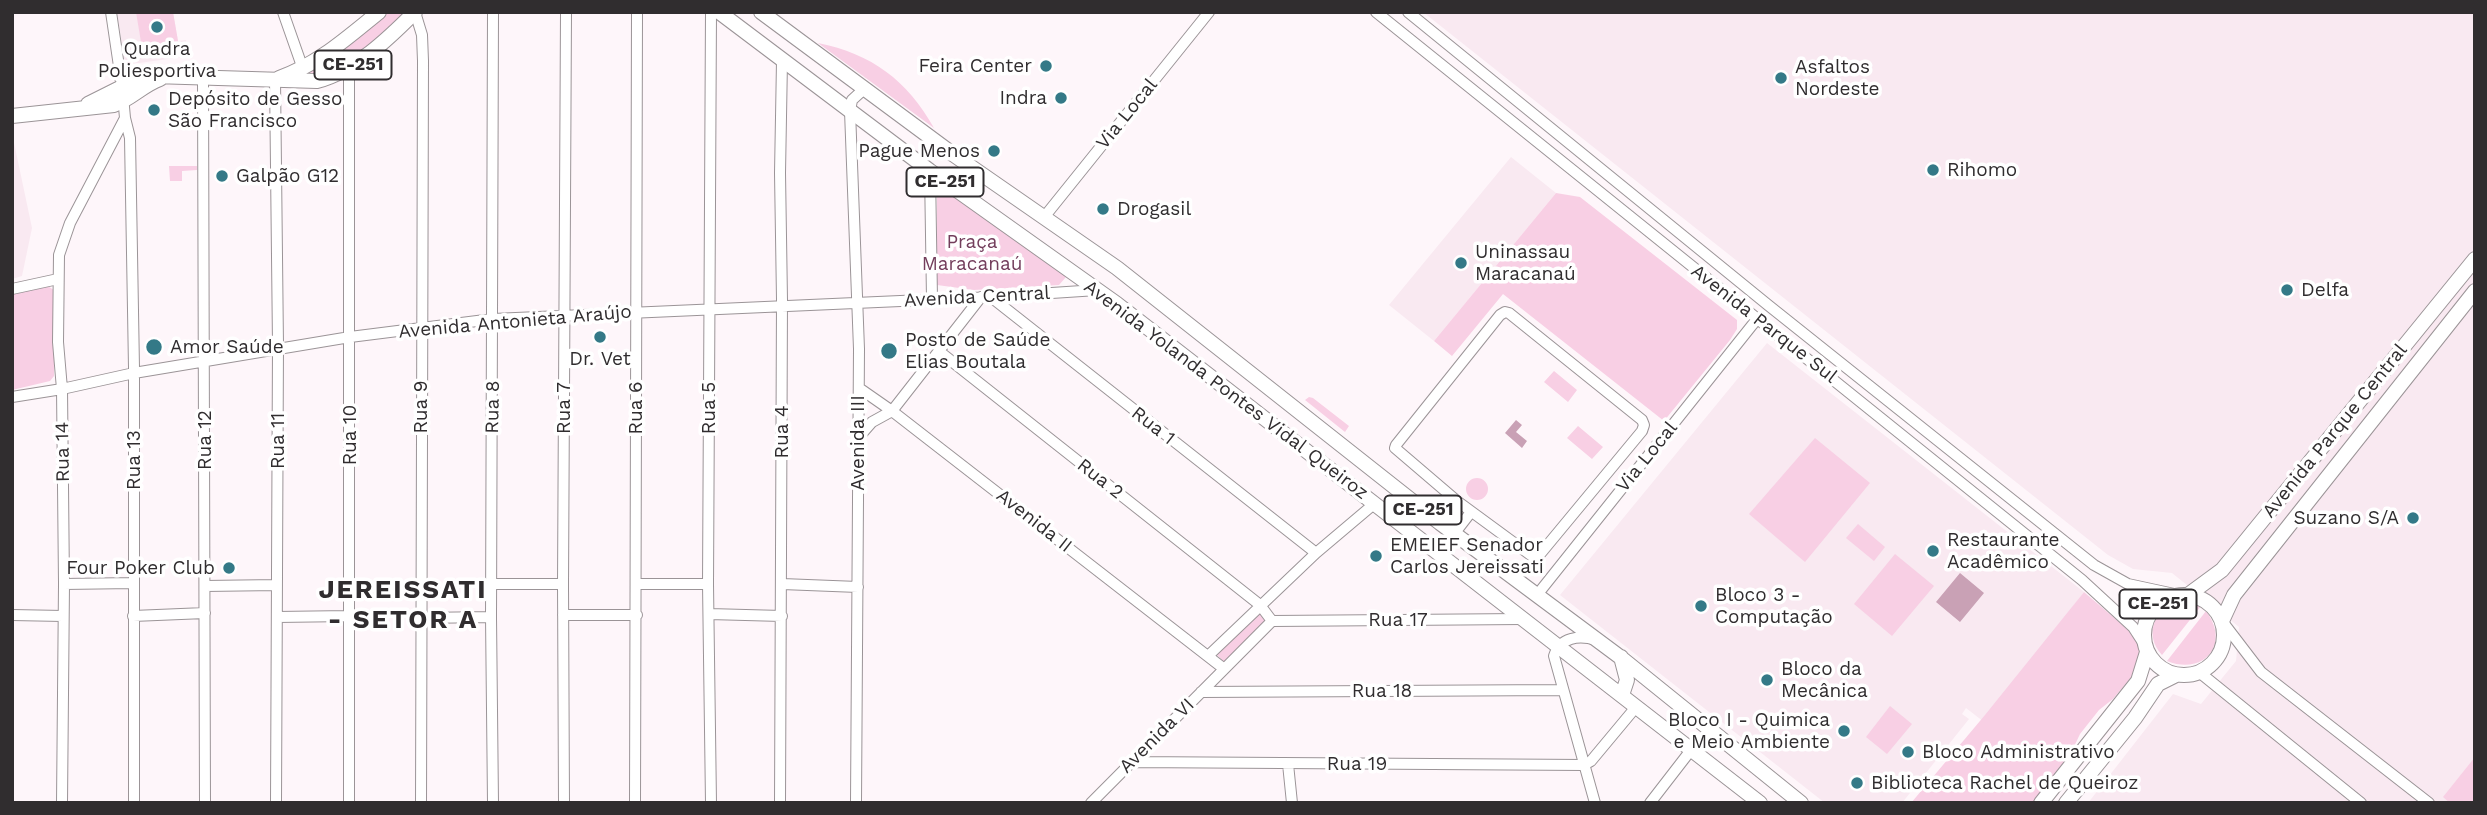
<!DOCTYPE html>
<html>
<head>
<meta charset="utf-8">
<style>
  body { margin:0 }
  #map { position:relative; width:2487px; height:815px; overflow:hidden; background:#fef6fa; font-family:"Work Sans",sans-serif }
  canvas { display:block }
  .frame { position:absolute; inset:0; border:14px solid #302d2f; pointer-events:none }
</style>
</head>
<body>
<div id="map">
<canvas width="2487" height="815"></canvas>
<div class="frame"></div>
</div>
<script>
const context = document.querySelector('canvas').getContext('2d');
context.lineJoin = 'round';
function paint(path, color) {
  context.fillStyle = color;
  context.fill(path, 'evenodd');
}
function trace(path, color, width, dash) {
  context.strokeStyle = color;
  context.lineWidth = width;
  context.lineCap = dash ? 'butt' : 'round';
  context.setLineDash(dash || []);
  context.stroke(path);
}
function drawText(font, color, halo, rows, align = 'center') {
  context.font = font + ' "Work Sans",sans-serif';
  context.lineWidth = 7;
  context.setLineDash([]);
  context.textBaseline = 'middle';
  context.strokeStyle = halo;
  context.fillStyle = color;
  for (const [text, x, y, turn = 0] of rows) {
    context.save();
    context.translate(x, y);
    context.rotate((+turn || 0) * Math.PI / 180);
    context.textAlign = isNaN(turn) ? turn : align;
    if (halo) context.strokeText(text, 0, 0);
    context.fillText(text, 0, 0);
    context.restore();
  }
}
paint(new Path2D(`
  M117,12H173L178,41L186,40L189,56L125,65Z
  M1423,12H2475V803H2088L2173,694L2201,704L2236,661L2239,627L2172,573L2133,569L2108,555Z
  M12,133L32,228L22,276L12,279Z
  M1511,157L1556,193L1434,341L1389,305Z
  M1767,343L2084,592L1984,722L1966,708L1962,714L1969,719L1902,803H1825L1560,595Z`), '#f9e9f1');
paint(new Path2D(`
  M136,12H173L178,41L142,48Z
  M385,12L422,14L351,71L289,78Z
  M818,43C872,54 907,80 934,128Z
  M169,166H197V170L182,171V181H170Z
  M940,190L945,191L1063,273L1066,277L1059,285L974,290L937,285V194Z
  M1556,193L1580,197L1737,320V329L1730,340L1664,421L1503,294L1452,356L1434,341Z
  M46,285L54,290V376L50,381L12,390V292Z
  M1554,371L1577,390L1568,402L1544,382Z
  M1309,397L1313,398L1349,426L1345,432L1305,400Z
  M1578,426L1603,447L1592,459L1567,438Z
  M1815,438L1870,483L1805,562L1749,514Z
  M1466 489a11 11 0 1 1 22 0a11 11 0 1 1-22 0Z
  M1858,524L1885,547L1874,561L1846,538Z
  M1895,554L1934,586L1892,636L1854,604Z
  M2084,592L2133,634L2141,652L2134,674L2113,699L2099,710L2080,734L2071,753L2034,803H1911L1985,715Z
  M2178,600L2190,601L2201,606L2162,655C2143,634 2155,609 2178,600Z
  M2206,611C2231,644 2204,676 2167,661Z
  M1261,613L1267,621L1225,663L1215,653Z
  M1890,706L1912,724L1887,754L1866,737Z
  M2475,757V803H2450L2443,797Z`), '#f8cfe4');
paint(new Path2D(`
  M1516,420L1522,425L1516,432L1527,441L1522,448L1505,433Z
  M1960,573L1984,593L1960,622L1936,602Z`), '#c9a1b5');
const minor = new Path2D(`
  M111,12L121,80
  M283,12L303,69
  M415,12L422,35L423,61L421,803
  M711,12L708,584L711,803
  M1376,12L2082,580L2133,627L2144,644
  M1408,12L1768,305L2094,565L2128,584L2179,595
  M203,78L205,803
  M275,79L278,345L276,803
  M123,96L125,118L130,138L134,368V803
  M930,171L932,299
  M1045,216L1209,12
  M12,289L58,279
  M991,297L1316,553
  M1505,312L1509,313L1642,420L1644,425L1642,431L1536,559L1457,501L1395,448L1396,445L1500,315Z
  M940,352L1260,605L1272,621
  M859,388L892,411L1223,668
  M12,397L62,389L134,373L350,337L493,319L991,297L1097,290
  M858,438L872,422L892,411L981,297
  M1440,523L1457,501
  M1454,534L1471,512
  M64,584L133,583
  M491,584H563
  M636,584H708
  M782,584L858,587
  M205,586L277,585
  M350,588L421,587
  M1537,595L1757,319
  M709,614L782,616
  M12,615L63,616
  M563,615H637
  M133,616L205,613
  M277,617L349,616
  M421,618L491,617
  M1272,621L1523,619
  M2222,621L2261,672L2429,803
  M1209,655L1316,553L1374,504
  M2199,672L2361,803
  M1201,692L1562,690
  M1131,762L1584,765L1591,761L1636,707
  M1288,764L1292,803
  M62,803L64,584L62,389L58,342L59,255L70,223L125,118
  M349,803V68
  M493,803L491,617L493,12
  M564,803L563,584L566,12
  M635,803L637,12
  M780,803L782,300L780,173L782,61
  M856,803L859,349L850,111L852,100L864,89
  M1091,803L1272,621
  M1595,803L1554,656C1560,637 1579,635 1596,640
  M1650,803L1691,750`);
const major = new Path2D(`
  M719,12L930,171L1117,304L1760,803
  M761,12L954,155L1117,268L1440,523L1620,657L1801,803
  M120,75L317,81C355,71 388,39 415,12
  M279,78C317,65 348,37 379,12
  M88,104L142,77
  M12,116L114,105C131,99 143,85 160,79
  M2144 635a40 40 0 1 1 80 0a40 40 0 1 1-80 0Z
  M2188,595L2222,570L2475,259
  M2222,621L2234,595L2475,291
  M1621,657L1627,680L1622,695
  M2041,803L2138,681L2147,652
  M2066,803L2135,718L2158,684L2176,675`);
trace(minor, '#9b9497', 12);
trace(major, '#9b9497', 16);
trace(minor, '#fff', 10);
trace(major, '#fff', 14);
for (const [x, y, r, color] of [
  [157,27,7,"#347987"],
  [1046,66,7,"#347987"],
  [1781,78,7,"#347987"],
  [1061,98,7,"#347987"],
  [154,110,7,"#347987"],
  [994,151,7,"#347987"],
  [1933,170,7,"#347987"],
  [222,176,7,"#347987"],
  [1103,209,7,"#347987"],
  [1461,263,7,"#347987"],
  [2287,290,7,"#347987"],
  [600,337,7,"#347987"],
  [154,347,9,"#347987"],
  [889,351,9,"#347987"],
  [2413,518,7,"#347987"],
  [1933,551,7,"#347987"],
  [1376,556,7,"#347987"],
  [229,568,7,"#347987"],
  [1701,606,7,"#347987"],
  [1767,680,7,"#347987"],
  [1844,731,7,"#347987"],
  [1908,752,7,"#347987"],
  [1857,783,7,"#347987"]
]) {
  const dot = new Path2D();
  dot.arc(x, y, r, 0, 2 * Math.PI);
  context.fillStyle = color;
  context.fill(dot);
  trace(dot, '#fff', 2.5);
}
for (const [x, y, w] of [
  [353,65,77],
  [945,182,77],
  [1423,510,77],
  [2158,604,77]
]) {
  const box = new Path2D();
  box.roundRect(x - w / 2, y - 14.5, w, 29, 5);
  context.fillStyle = '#fff';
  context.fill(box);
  trace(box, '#302d2f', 2);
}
drawText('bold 18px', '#302d2f', null, [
  ["CE-251",353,65],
  ["CE-251",945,182],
  ["CE-251",1423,510],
  ["CE-251",2158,604]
]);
drawText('19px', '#302d2f', '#fff', [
  ["Quadra",157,49,"center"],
  ["Poliesportiva",157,71,"center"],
  ["Feira Center",1032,66,"right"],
  ["Asfaltos",1795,67],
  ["Nordeste",1795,89],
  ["Indra",1047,98,"right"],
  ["Depósito de Gesso",168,99],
  ["São Francisco",168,121],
  ["Pague Menos",980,151,"right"],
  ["Rihomo",1947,170],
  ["Galpão G12",236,176],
  ["Drogasil",1117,209],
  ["Uninassau",1475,252],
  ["Maracanaú",1475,274],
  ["Delfa",2301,290],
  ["Posto de Saúde",905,340],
  ["Elias Boutala",905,362],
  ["Amor Saúde",170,347],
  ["Dr. Vet",600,359,"center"],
  ["Suzano S/A",2399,518,"right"],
  ["Restaurante",1947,540],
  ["Acadêmico",1947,562],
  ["EMEIEF Senador",1390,545],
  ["Carlos Jereissati",1390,567],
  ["Four Poker Club",215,568,"right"],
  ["Bloco 3 -",1715,595],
  ["Computação",1715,617],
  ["Bloco da",1781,669],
  ["Mecânica",1781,691],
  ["Bloco I - Quimica",1830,720,"right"],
  ["e Meio Ambiente",1830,742,"right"],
  ["Bloco Administrativo",1922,752],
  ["Biblioteca Rachel de Queiroz",1871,783]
], 'left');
drawText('19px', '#302d2f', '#fff', [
  ["Via Local",1127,114,-51],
  ["Avenida Central",977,297,-3],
  ["Avenida Antonieta Araújo",515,322,-5],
  ["Avenida Parque Sul",1764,324,38],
  ["Avenida Yolanda Pontes Vidal Queiroz",1226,390,37],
  ["Rua 9",421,407,-90],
  ["Rua 8",493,407,-89],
  ["Rua 7",564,408,-90],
  ["Rua 6",636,408,-90],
  ["Rua 5",709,408,-90],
  ["Rua 1",1153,426,38],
  ["Avenida Parque Central",2335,431,-51],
  ["Rua 4",782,432,-90],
  ["Rua 10",350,435,-90],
  ["Rua 12",205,440,-90],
  ["Rua 11",278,441,-90],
  ["Avenida III",858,443,-90],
  ["Rua 14",63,452,-91],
  ["Via Local",1647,457,-51],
  ["Rua 13",134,460,-90],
  ["Rua 2",1100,479,38],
  ["Avenida II",1034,521,38],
  ["Rua 17",1398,620],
  ["Rua 18",1382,691],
  ["Avenida VI",1157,736,-45],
  ["Rua 19",1357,764]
]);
drawText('19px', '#733e5c', '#fff', [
  ["Praça",972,242],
  ["Maracanaú",972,264]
]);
context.letterSpacing = '2px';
drawText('bold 26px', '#302d2f', '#fff', [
  ["JEREISSATI",403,590],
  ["- SETOR A",403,620]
]);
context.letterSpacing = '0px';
</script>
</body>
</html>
